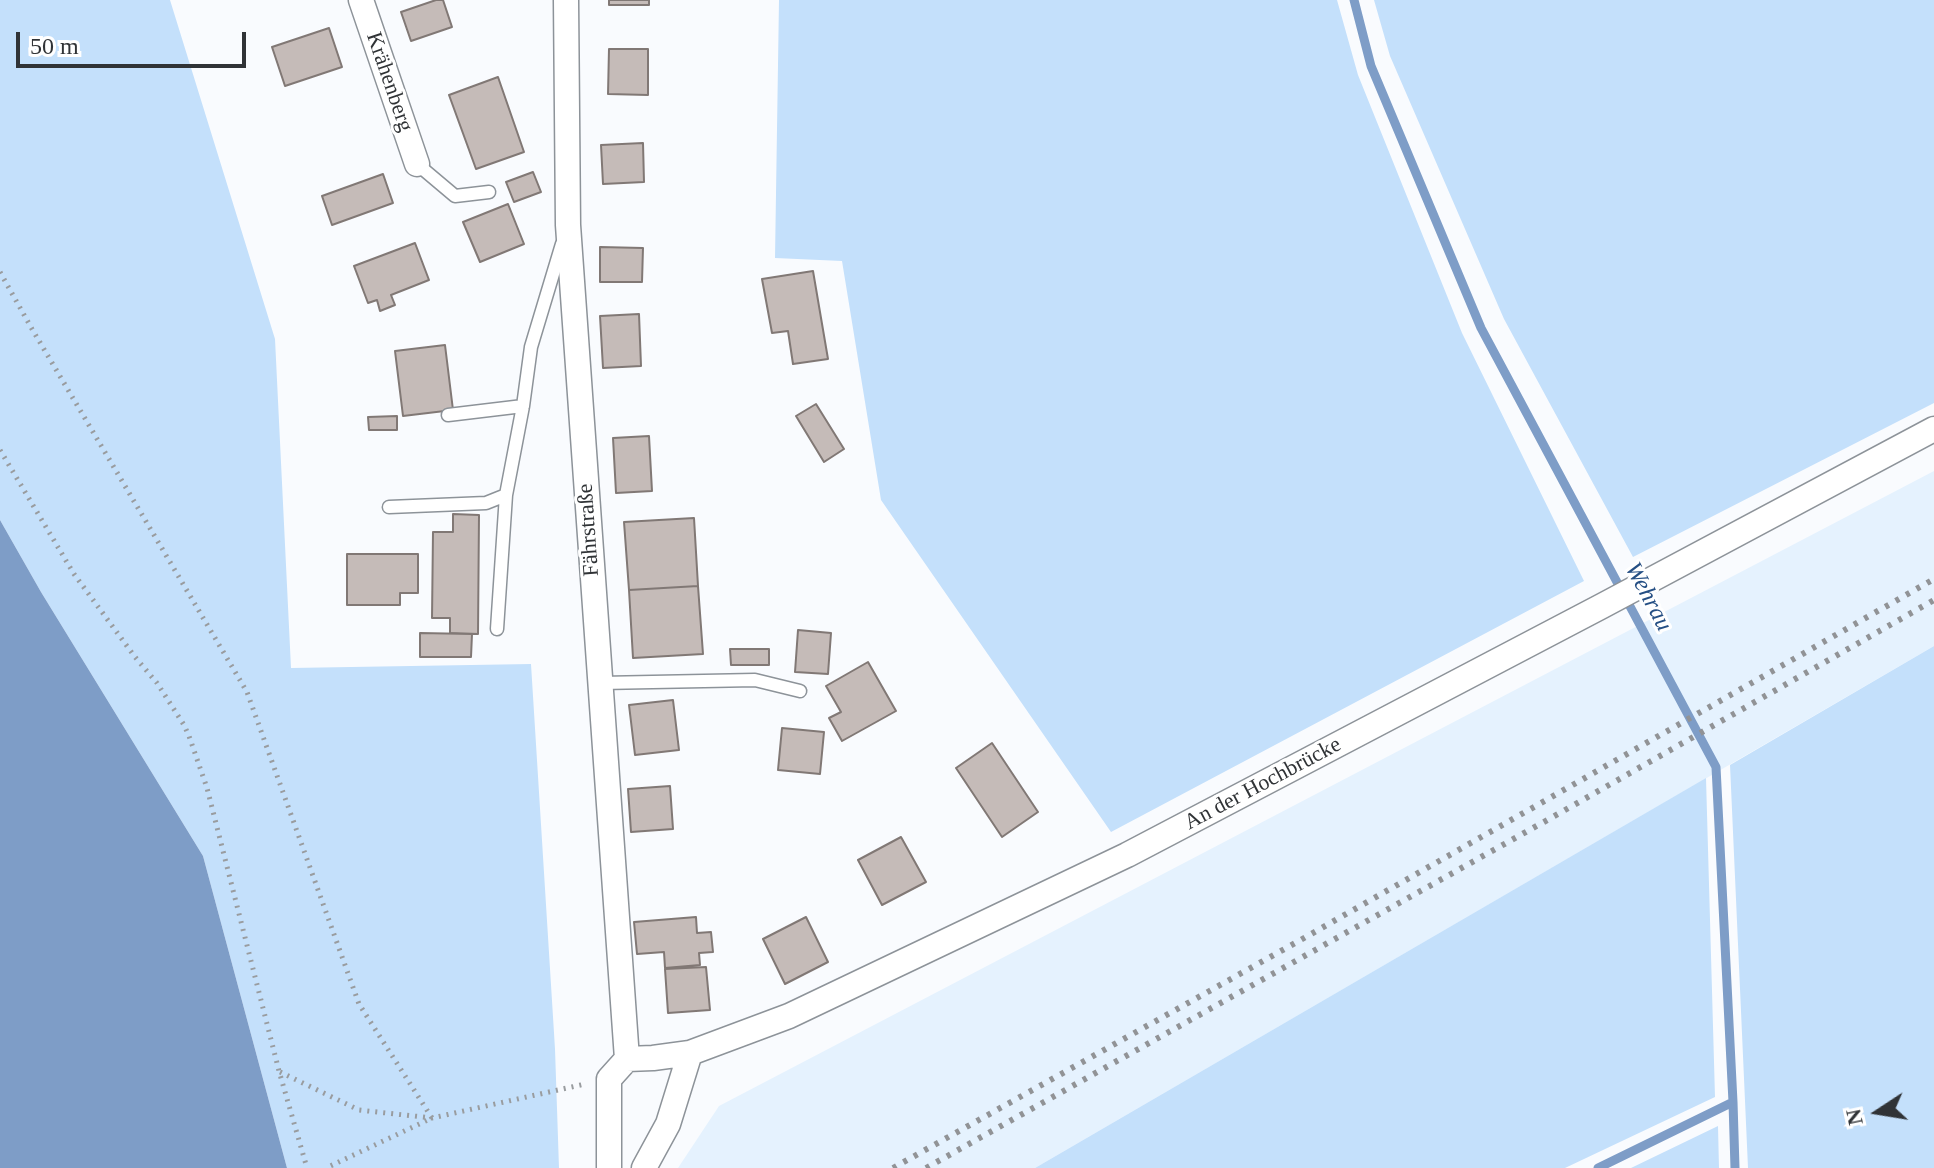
<!DOCTYPE html>
<html>
<head>
<meta charset="utf-8">
<style>
  body { margin:0 }
  #map { position:relative; width:1934px; height:1168px; overflow:hidden; background:#f9fbfe; font-family:Georgia,serif }
  canvas { display:block }
  .north { position:absolute; left:1838px; top:1072px; width:80px; height:80px; -webkit-text-stroke:6px #fff; paint-order:stroke; rotate:258deg; font-size:22px; font-weight:700; line-height:32px; text-align:center; color:#303336 }
  .north::after { content:''; display:block; margin:auto; width:28px; height:36px; background:#303336; clip-path:polygon(50% 0,100% 100%,50% 72%,0 100%) }
  .scale { position:absolute; left:16px; top:32px; width:230px; height:36px; box-sizing:border-box; border:4px solid #303336; border-top:0; padding-left:10px; font-size:24px; line-height:28px; white-space:nowrap; color:#303336; -webkit-text-stroke:6px #fff; paint-order:stroke }
</style>
</head>
<body>
<div id="map">
<canvas width="1934" height="1168"></canvas>
<div class="north">N</div>
<div class="scale">50 m</div>
</div>
<script>
const context = document.querySelector('canvas').getContext('2d');
context.lineJoin = 'round';
function paint(path, color) {
  context.fillStyle = color;
  context.fill(path, 'evenodd');
}
function trace(path, color, width, dash) {
  context.strokeStyle = color;
  context.lineWidth = width;
  context.lineCap = dash ? 'butt' : 'round';
  context.setLineDash(dash || []);
  context.stroke(path);
}
function drawText(font, color, halo, rows, align = 'center') {
  context.font = font + ' Georgia,serif';
  context.lineWidth = 6;
  context.setLineDash([]);
  context.textBaseline = 'middle';
  context.strokeStyle = halo;
  context.fillStyle = color;
  for (const [text, x, y, turn = 0] of rows) {
    context.save();
    context.translate(x, y);
    context.rotate((+turn || 0) * Math.PI / 180);
    context.textAlign = isNaN(turn) ? turn : align;
    if (halo) context.strokeText(text, 0, 0);
    context.fillText(text, 0, 0);
    context.restore();
  }
}
paint(new Path2D(`
  M1934,471V646L1035,1168H678L719,1106Z`), '#e5f2fe');
paint(new Path2D(`
  M0,0H170L275,339L291,668L531,664L555,1049L559,1168H287L203,856L41,592L0,520Z
  M779,0H1337L1358,75L1462,333L1584,581L1111,832L881,500L842,261L775,258Z
  M1374,0H1934V403L1633,557L1504,319L1390,56Z
  M1934,646V1168H1748L1730,765Z
  M1706,778L1715,1097L1565,1168H1035Z
  M1718,1126L1719,1168H1631Z`), '#c4e0fb');
paint(new Path2D(`
  M0,520L41,592L203,856L287,1168H0Z`), '#7e9dc7');
trace(new Path2D(`
  M1354,0L1371,66L1481,328L1716,767L1733,1102L1598,1168
  M1733,1102L1735,1168`), '#7e9dc7', 9);
const building = new Path2D(`
  M436,0H443L452,27L411,41L401,12Z
  M609,0H649V5H609Z
  M329,28L342,67L285,86L272,47Z
  M609,49H648V95L608,94Z
  M498,77L524,152L476,169L449,95Z
  M643,143L644,182L603,184L601,145Z
  M533,172L541,192L514,202L506,182Z
  M383,174L393,203L332,225L322,196Z
  M508,204L524,244L480,262L463,222Z
  M415,243L429,280L391,295L395,305L380,311L377,300L368,303L354,266Z
  M600,247L643,248L642,282H600Z
  M813,271L828,359L793,364L788,331L772,333L762,279Z
  M639,314L641,366L603,368L600,316Z
  M445,345L453,410L403,416L395,351Z
  M816,404L844,449L824,462L796,416Z
  M397,416V430H369L368,417Z
  M649,436L652,491L616,493L613,438Z
  M453,514L479,515L478,634L450,633V618H432L433,532H453Z
  M694,518L698,586L629,590L624,522Z
  M347,554H418V593H400V605H347Z
  M698,586L703,654L633,658L629,590Z
  M798,630L831,633L828,674L795,672Z
  M420,633L472,634L471,657H420Z
  M730,649H769V665H731Z
  M868,662L896,711L842,741L829,718L841,712L826,686Z
  M673,700L679,750L635,755L629,705Z
  M782,728L824,732L820,774L778,770Z
  M992,743L1038,812L1002,837L956,768Z
  M670,786L673,829L631,832L628,789Z
  M901,837L926,882L882,905L858,860Z
  M696,917L697,933L711,932L713,952L699,953L700,965L665,968L664,952L637,954L634,922Z
  M806,917L828,962L785,984L763,939Z
  M706,967L710,1010L668,1013L665,969Z`);
paint(building, '#c5bbb8');
trace(building, '#817875', 2);
const service = new Path2D(`
  M417,164L455,196L489,192
  M448,415L523,406
  M389,507L486,503L506,495
  M497,629L506,495L523,406L531,347L562,244
  M601,683L755,680L800,691`);
const minor = new Path2D(`
  M361,0L417,164
  M566,0L568,225L627,1059L609,1079V1168
  M627,1059L653,1058L690,1053L789,1016L1127,855L1602,606L1934,429
  M644,1168L668,1124L690,1053`);
trace(service, '#8d9399', 15);
trace(minor, '#8d9399', 27);
trace(new Path2D(`
  M0,272L32,329L247,692L359,1004L432,1118L326,1168
  M0,450L74,574L135,657L157,683L184,725L189,736L207,788L279,1071L307,1168
  M280,1072L359,1110L432,1118L585,1084`), '#999c9f', 5, [2, 6]);
trace(service, '#fff', 12);
trace(minor, '#fff', 24);
trace(new Path2D(`
  M893,1168L1297,942L1934,579
  M926,1168L1558,814L1934,600`), '#919396', 6, [4, 8]);
drawText('22px', '#303336', '#fff', [
  ["Krähenberg",389,82,71],
  ["Fährstraße",589,530,-94],
  ["An der Hochbrücke",1263,784,-28]
]);
drawText('italic 24px', '#254f84', '#fff', [
  ["Wehrau",1648,597,62]
]);
</script>
</body>
</html>
